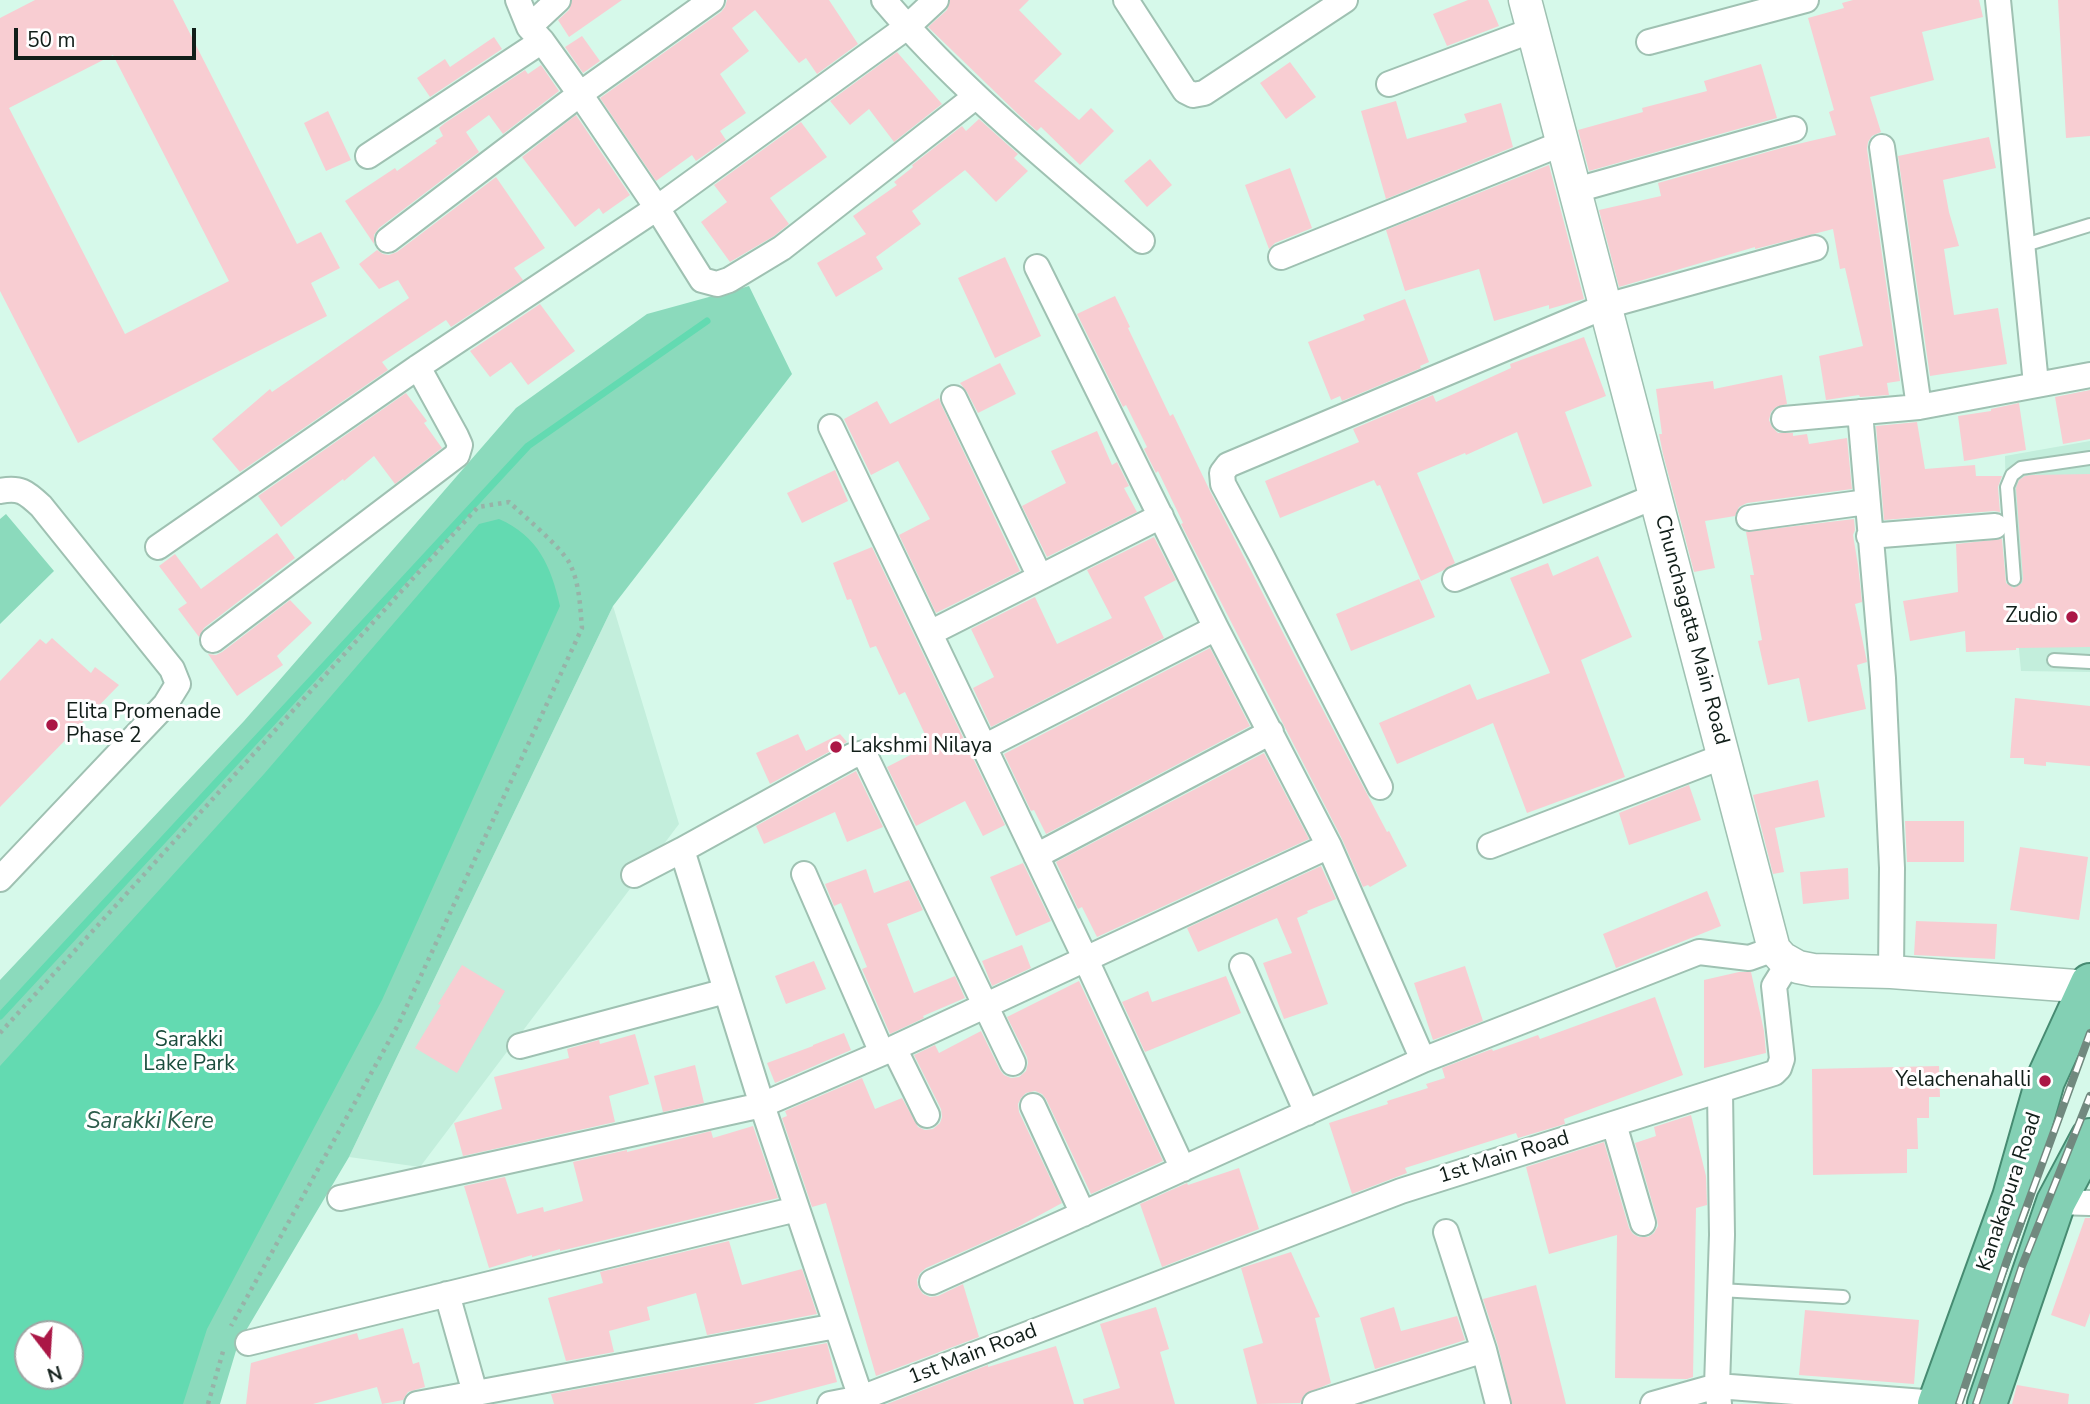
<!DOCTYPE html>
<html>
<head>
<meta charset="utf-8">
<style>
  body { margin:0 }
  #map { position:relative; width:2090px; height:1404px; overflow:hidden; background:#d6f9ea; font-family:"Nunito Sans",sans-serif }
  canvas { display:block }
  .north { position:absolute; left:14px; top:1320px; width:70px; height:70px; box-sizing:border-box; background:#fff; border:2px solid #a0a5a3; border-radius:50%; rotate:163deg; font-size:19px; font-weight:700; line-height:28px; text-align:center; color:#111e19 }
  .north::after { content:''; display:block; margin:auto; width:24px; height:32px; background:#ab1746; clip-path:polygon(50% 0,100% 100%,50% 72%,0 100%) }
  .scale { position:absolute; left:14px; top:28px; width:182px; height:32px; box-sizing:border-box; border:4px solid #111e19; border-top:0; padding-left:9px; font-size:21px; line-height:24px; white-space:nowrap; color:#111e19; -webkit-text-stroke:5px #fff; paint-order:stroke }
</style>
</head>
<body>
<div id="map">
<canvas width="2090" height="1404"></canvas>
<div class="north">N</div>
<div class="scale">50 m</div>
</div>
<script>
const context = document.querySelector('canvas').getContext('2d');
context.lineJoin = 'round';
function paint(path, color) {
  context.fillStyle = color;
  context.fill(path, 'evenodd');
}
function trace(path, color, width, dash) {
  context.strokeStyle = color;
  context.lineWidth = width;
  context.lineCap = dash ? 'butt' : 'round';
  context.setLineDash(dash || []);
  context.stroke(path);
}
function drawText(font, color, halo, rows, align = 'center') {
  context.font = font + ' "Nunito Sans",sans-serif';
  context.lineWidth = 6;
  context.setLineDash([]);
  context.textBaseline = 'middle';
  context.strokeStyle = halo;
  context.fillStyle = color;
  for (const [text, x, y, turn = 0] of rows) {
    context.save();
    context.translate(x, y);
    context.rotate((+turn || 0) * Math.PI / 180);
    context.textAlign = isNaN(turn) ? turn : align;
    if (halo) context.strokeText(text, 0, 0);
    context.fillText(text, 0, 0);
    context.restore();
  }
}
paint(new Path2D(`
  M2090,441V672L2021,671L2006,510L2005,456Z
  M613,606L679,824L420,1167L349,1157Z`), '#c3eedc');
paint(new Path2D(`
  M749,286L792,374L613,606L349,1157L238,1344L220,1404H0V980L244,721L516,408L647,314ZM28,1334H70V1376H28Z
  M6,514L54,571L0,624V519Z`), '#8bdabc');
paint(new Path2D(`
  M499,519C538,536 551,566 560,606L382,1000L207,1329L183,1404H0V1066L264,774L479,524ZM28,1334H70V1376H28Z`), '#63dab1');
trace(new Path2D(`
  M0,1016L528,446L707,321`), '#63dab1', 7);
paint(new Path2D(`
  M35,0H173L297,244L321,232L340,268L311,283L327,316L78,443L0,291V18ZM113,55L229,281L125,334L9,108Z
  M572,0H622L569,37L558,20L569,10Z
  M727,0H829L858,44L817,74L806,58L799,63L755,10L732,28L749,51L720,74L746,113L720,131L726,140L696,161L692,155L656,181L600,98L721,12L725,7Z
  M950,0H1029L1019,10L1062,54L1034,81L1079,120L1091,108L1114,131L1080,165L1041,127L1037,131L1018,114L928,27L947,10Z
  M1468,0H1488L1499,26L1447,46L1433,14Z
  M1853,0H1979L1983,17L1922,32L1934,80L1870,97L1881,132L1872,136L1868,142L1867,149L1900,381L1887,383L1889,395L1860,397L1859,395L1826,400L1819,356L1863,346L1845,268L1840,269L1833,229L1755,249V247L1619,287L1599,210L1661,196L1658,183L1785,147L1836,135L1829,112L1834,110L1808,18L1844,8L1842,3Z
  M2058,0H2090V136L2066,138Z
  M582,36L600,61L583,73L565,47Z
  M494,37L502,49L430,97L417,78L445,59L450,67Z
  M897,52L942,104L894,142L869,109L850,125L830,101Z
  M1290,62L1316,97L1286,119L1260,83Z
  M1761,64L1777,118L1589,171L1578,130L1643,112L1642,108L1707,91L1704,81Z
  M541,65L559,91L503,134L489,115L466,132L479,152L379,228L374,235V244L345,201L395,168L397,171L437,143L435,141L443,136L439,128L445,123L525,70L528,74Z
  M1396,101L1407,139L1467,122L1464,114L1501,103L1513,147L1386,199L1361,111Z
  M328,111L351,160L326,171L304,123Z
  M576,115L630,195L603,214L599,208L575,227L522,157Z
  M979,119L1018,154L1014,158L1028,171L996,202L965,170L912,211L921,224L876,257L883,269L836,297L817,263L866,234L853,216L897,185L894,182L913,167L912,165L962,126L966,131Z
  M801,122L827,157L770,198L789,224L774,236L730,262L701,222L727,202L714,185Z
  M1989,137L1996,168L1943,180L1949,212L1959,246L1944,249L1954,315L1998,308L2007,364L1930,376L1898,156Z
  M1150,159L1172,185L1147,207L1124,181Z
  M1549,165L1584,299L1549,309V305L1494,321L1479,269L1405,291L1386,230Z
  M1290,168L1312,228L1275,243L1269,249L1245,185Z
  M496,177L545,248L514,268L523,280L451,327L446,320L382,362L388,370L240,472L212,439L270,389L272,392L409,298L398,280L379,289L359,264L377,250L383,254L389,255L397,252Z
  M1005,257L1041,336L995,358L958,278Z
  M1115,296L1130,327L1128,328L1170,416L1173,414L1210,491L1311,687L1387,832L1389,831L1407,866L1370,887L1368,885L1363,887L1342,839L1181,524L1183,523L1158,471L1156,473L1144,449L1147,447L1126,405L1123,407L1077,314Z
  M1405,299L1429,362L1420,366L1421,368L1342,401L1340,396L1331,400L1308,342L1365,320L1363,315Z
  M540,304L575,351L528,385L511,362L490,377L470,351Z
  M1584,337L1606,396L1565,412L1592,486L1543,504L1517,432L1466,455L1465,453L1417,473L1455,563L1442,571L1421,581L1380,485L1377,486L1374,480L1280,518L1265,481L1359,442L1353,429L1433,395L1436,402L1511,368L1510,364Z
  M1000,363L1016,394L978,413L967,392L960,383Z
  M1782,375L1787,404L1776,407L1771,412L1769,420L1772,427L1778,433H1793V436L1807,434L1809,444L1847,438L1852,489L1747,503L1739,507L1735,516L1705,521L1715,568L1694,572L1663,454L1659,434H1662L1656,389L1713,381L1714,389Z
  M2090,390V439L2063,444L2055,397Z
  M406,393L427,421L424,423L442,448L395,484L374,456L344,481L343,479L281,527L258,496Z
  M939,398L941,404L1020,571L936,613L899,535L930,519L898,461L871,475L844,419L877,401L890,424Z
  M2019,403L2026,450L1964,461L1958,416L1991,411V409Z
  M1917,422L1925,469L1975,465L1976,476H2002L1998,487L2000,512L1994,511L1884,520L1876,426Z
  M1097,431L1112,465L1117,462L1129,486L1124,488L1137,512L1047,557L1022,506L1066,483L1051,451Z
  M835,470L848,501L802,523L787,493Z
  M2090,474V647L2016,648V650L1966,652L1965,631L1910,641L1903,601L1958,592L1956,544L2002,539L2006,583L2014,588L2022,583L2023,578L2016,488L2019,480L2025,476L2032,475Z
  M1854,519L1855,530L1853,535L1858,565L1862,602L1855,604L1867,662L1857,665L1866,709L1808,722L1799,678L1768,685L1758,641L1762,640L1750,575H1754L1746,532Z
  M277,533L295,558L204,628L199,637L178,609L187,603L159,566L175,554L201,589Z
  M1154,537L1176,580L1144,597L1164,638L991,727L973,688L994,677L971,629L1035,597L1057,644L1112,618L1087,570Z
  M872,547L1005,825L983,836L965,801L916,826L887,767L930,745L905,692L899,695L876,646L870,648L851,599L847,600L833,563Z
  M1598,556L1632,637L1581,660L1625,777L1527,813L1493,723L1397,764L1379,723L1470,684L1477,700L1550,673L1510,578L1548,563L1553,576Z
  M1419,579L1435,617L1351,651L1336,614Z
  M290,600L312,623L277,656L283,665L237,696L208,654L216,655L222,652Z
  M52,638L91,673L95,667L119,685L0,807V681L40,639L46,644Z
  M1210,648L1250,726L1046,834L1034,810L1031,811L1004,754Z
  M2015,698L2090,706V766L2046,762V766L2024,764V758H2010Z
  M798,734L806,751L840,734L847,742L770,784L756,753Z
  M1264,753L1309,839L1097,937L1082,907L1078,909L1056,862Z
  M856,771L883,827L847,842L835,812L764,844L756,826Z
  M1818,780L1825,817L1775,828L1784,872L1773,874L1753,795Z
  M1689,785L1701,820L1629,845L1619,813Z
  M1905,821H1964V862H1907Z
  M2020,847L2088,857L2079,920L2010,910Z
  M1023,863L1051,921L1016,936L990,877Z
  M1321,866L1336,899L1307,911L1308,913L1297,918L1328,1004L1284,1019L1263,963L1292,953L1277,918L1198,952L1187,928Z
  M1848,868L1849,899L1803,904L1800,872Z
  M866,869L874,893L909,880L923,910L887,924L914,993L955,976L965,998L923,1016L924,1018L890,1034L862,969L867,967L841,903L834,906L825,884Z
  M1707,891L1721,926L1616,968L1603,934Z
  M1916,921L1997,924L1995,959L1914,955Z
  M1022,945L1031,968L992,986L982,961Z
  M814,961L826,989L786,1004L775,976Z
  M462,965L505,991L457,1073L415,1048L441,1005L438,1004Z
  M1465,966L1483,1021L1433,1040L1414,983Z
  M1739,972H1751L1764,1031L1766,1053L1704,1068V980Z
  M1226,976L1241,1013L1145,1052L1122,1002L1148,991L1152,1002Z
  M1079,981L1163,1161L1091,1194L1046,1099L1042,1094L1035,1091L1026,1093L1021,1098L1018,1104L1019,1112L1062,1203L1016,1228L926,1268L920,1273L917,1280L918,1287L923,1294L930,1297L938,1296L963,1284L979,1337L876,1376L826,1203L812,1207L782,1118L787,1116L785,1111L862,1078L875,1109L902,1098L918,1127L925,1130L933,1129L940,1123L942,1117L941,1109L914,1055L935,1045L939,1053L981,1031L1000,1070L1004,1075L1011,1078L1019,1077L1026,1071L1028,1063L1027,1057L1007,1017Z
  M1655,997L1683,1075L1564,1119L1565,1124L1518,1138L1516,1133L1405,1168L1407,1173L1352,1194L1329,1123L1388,1104L1387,1101L1428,1088L1426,1084L1445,1078L1442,1068L1492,1049L1493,1051L1538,1035L1540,1039Z
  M844,1033L851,1050L775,1083L767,1063L813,1046V1045Z
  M635,1034L649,1084L609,1096L615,1122L463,1156L454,1123L502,1109L494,1077L569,1058L567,1049L599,1040L600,1044Z
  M695,1065L704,1103L663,1112L654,1076Z
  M1939,1066L1940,1097H1929V1118H1917L1918,1149H1907V1173L1813,1175L1812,1069Z
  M1691,1115L1706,1176L1707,1205L1696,1208L1693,1377L1687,1379L1615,1378L1617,1235L1549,1254L1526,1167L1604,1142L1629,1228L1633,1234L1639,1237H1648L1654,1233L1658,1226L1657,1219L1635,1143L1656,1136L1654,1127Z
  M753,1126L778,1198L560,1251V1249L532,1257V1255L489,1268L464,1186L505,1177L517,1214L543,1207L544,1212L583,1201L573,1162L627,1150V1152L711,1131L713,1138Z
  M1239,1168L1259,1229L1162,1267L1140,1204L1187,1183L1188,1185Z
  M2085,1218H2090V1313L2085,1327L2051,1315Z
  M729,1241L742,1285L802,1269L817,1314L707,1335L696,1293L647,1307L650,1320L609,1331L614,1352L566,1361L548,1298L603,1283L600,1272Z
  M1291,1252L1320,1317L1315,1318L1331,1383L1305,1394L1300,1403L1257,1404L1243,1349L1263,1343L1241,1268Z
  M1536,1285L1566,1404H1512L1498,1346L1483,1299Z
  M1156,1307L1169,1349L1160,1352L1175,1404H1084L1083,1399L1120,1388L1100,1324Z
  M1394,1307L1401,1331L1457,1316L1465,1340L1375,1369L1360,1318Z
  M1805,1310L1919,1320L1914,1384L1799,1375Z
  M403,1328L413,1364L419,1362L425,1387L408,1392L403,1400L382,1404L377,1387L313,1404H246L251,1363L357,1333L359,1340Z
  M827,1343L837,1382L753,1404H554L551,1394Z
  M1056,1346L1074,1404H887L988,1365V1367Z
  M2017,1385L2069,1394L2068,1404H2012Z`), '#f8cdd2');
const service = new Path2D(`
  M2022,246L2090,225
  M2014,579L2007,487L2012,475L2021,468L2090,458
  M2054,660L2090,662
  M1720,1290L1843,1297`);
const minor = new Path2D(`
  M518,0L529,27L542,41L580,94L657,208L907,27L936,0
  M884,0C960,90 1053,164 1142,241
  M1126,0L1185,91L1193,95L1204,93L1345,0
  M1998,0L2036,384
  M529,27L558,0
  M1649,42L1806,0
  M1389,84L1533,30
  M1882,147L1919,407
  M368,156L542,41
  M1576,190L1794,129
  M388,240L580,94L712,0
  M1281,257L1563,143
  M1037,267L1216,628L1329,846L1423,1060
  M954,398L1040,577
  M1860,412L1883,678L1892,868L1891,972
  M1784,419L1919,407L2090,375
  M831,427L1086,960L1183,1169
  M0,491C20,487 26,492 41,506L172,669L178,684L165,705L0,879
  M1749,518L1867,502
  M1869,536L1995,526
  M158,547L418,367L657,208L702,280L717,284L729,280L782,248L975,97
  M1455,579L1656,496
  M930,633L1161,516
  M213,640L457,455L460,445L456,436L418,367
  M984,747L1216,628
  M1380,787L1261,555L1223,484L1222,473L1228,465L1606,306L1815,248
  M1490,846L1724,756
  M682,850L852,756L864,753L1013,1063
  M1036,856L1271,732
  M804,874L882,1053
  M634,875L682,850L762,1105L863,1404
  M1242,966L1307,1113
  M520,1046L726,991
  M894,1048L927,1115
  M1033,1106L1083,1214
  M1614,1124L1643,1223
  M340,1198L762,1105L894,1048L1329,846
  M2056,1202L2090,1203
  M1446,1232L1484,1350L1498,1404
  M932,1282L1423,1060L1699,952L1749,958L1774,949
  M447,1294L475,1393
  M248,1343L797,1209
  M417,1404L836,1326
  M830,1404L861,1398L1401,1191L1774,1073L1779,1068L1782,1059L1774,986L1789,962
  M1315,1404L1484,1350
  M1653,1404L1717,1386L1937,1403
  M1719,1404L1717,1386L1722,1235L1720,1091`);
const tertiary = new Path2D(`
  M1525,0L1774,949L1782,958L1798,967L1813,970L1891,972L2090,987`);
const trunk = new Path2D(`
  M1937,1404L2012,1197L2045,1081L2090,983
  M1987,1404L2056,1202L2090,1138`);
trace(service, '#9fc1b2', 16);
trace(minor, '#9fc1b2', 28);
trace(tertiary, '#9fc1b2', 35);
trace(trunk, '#478b72', 42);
trace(new Path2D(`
  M0,1033L478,507L509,502C524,516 562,548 570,564C580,585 580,607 582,628L399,1023L231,1326
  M208,1404L224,1348`), '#97b3a8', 4.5, [3.5, 5]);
trace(service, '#fff', 12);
trace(minor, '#fff', 24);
trace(tertiary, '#fff', 32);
trace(trunk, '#83d0b4', 38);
const rail = new Path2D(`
  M1959,1404L2007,1260L2090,1033
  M1976,1404L2022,1266L2090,1096`);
trace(rail, '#71897f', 8);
trace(rail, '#fff', 5, [16]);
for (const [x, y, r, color] of [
  [2072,617,7,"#ab1746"],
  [52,725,7,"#ab1746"],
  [836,747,7,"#ab1746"],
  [2045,1081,7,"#ab1746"]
]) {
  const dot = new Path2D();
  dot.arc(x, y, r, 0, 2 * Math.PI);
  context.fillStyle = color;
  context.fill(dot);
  trace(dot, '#fff', 2.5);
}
drawText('21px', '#111e19', '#fff', [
  ["Zudio",2058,617],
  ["Elita Promenade",66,713,"left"],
  ["Phase 2",66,737,"left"],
  ["Lakshmi Nilaya",850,747,"left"],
  ["Yelachenahalli",2031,1081]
], 'right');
drawText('21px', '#111e19', '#fff', [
  ["Chunchagatta Main Road",1691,630,75],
  ["1st Main Road",1504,1158,-17],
  ["Kanakapura Road",2010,1192,-72],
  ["1st Main Road",973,1355,-21]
]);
drawText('21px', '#1a4c3c', '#fff', [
  ["Sarakki",189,1041],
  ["Lake Park",189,1065]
]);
drawText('italic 23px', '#2c5d4b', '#fff', [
  ["Sarakki Kere",150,1122]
]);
</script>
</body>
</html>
